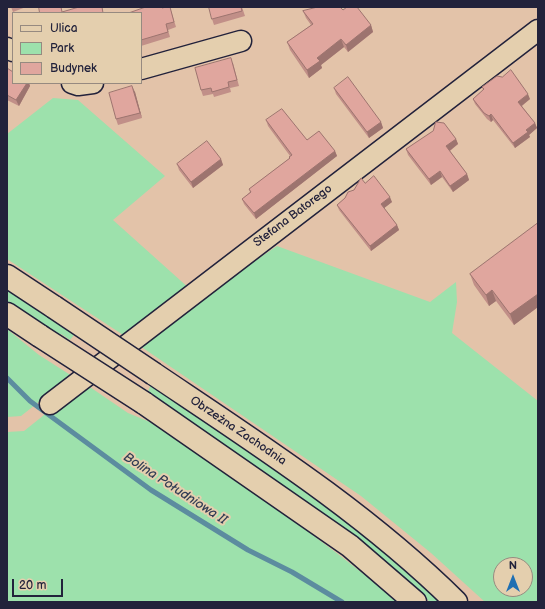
<!DOCTYPE html>
<html>
<head>
<meta charset="utf-8">
<style>
  body { margin:0 }
  #map { position:relative; width:545px; height:609px; overflow:hidden; background:#e3c3a9; font-family:"Balsamiq Sans",sans-serif }
  canvas { display:block }
  .frame { position:absolute; inset:0; border:8px solid #22223b; pointer-events:none }
  .legend { position:absolute; left:12px; top:12px; width:130px; height:72px; box-sizing:border-box; background:#e4cfae; border:1px solid #968a80; margin:0; padding:5px 7px; list-style:none; font-size:12px; color:#22223b }
  .legend li { display:flex; align-items:center; gap:8px; height:20px }
  .legend b { width:20px; border:1px solid #968a80 }
  .north { position:absolute; left:493px; top:557px; width:40px; height:40px; box-sizing:border-box; background:#e4cfae; border:1px solid #968a80; border-radius:50%; rotate:0deg; font-size:11px; font-weight:700; line-height:16px; text-align:center; color:#22223b }
  .north::after { content:''; display:block; margin:auto; width:14px; height:18px; background:#1f6fb2; clip-path:polygon(50% 0,100% 100%,50% 72%,0 100%) }
  .scale { position:absolute; left:12px; top:579px; width:51px; height:18px; box-sizing:border-box; border:2px solid #22223b; border-top:0; padding-left:5px; font-size:12px; line-height:14px; white-space:nowrap; color:#22223b; -webkit-text-stroke:3px #e4cfae; paint-order:stroke }
</style>
</head>
<body>
<div id="map">
<canvas width="545" height="609"></canvas>
<div class="frame"></div>
<ul class="legend">
<li><b style="height:5px;background:#e4cfae"></b>Ulica</li>
<li><b style="height:11px;background:#9de1ac"></b>Park</li>
<li><b style="height:11px;background:#e0a69e"></b>Budynek</li>
</ul>
<div class="north">N</div>
<div class="scale">20 m</div>
</div>
<script>
const context = document.querySelector('canvas').getContext('2d');
context.lineJoin = 'round';
function paint(path, color) {
  context.fillStyle = color;
  context.fill(path, 'evenodd');
}
function trace(path, color, width, dash) {
  context.strokeStyle = color;
  context.lineWidth = width;
  context.lineCap = dash ? 'butt' : 'round';
  context.setLineDash(dash || []);
  context.stroke(path);
}
function drawText(font, color, halo, rows, align = 'center') {
  context.font = font + ' "Balsamiq Sans",sans-serif';
  context.lineWidth = 4;
  context.setLineDash([]);
  context.textBaseline = 'middle';
  context.strokeStyle = halo;
  context.fillStyle = color;
  for (const [text, x, y, turn = 0] of rows) {
    context.save();
    context.translate(x, y);
    context.rotate((+turn || 0) * Math.PI / 180);
    context.textAlign = isNaN(turn) ? turn : align;
    if (halo) context.strokeText(text, 0, 0);
    context.fillText(text, 0, 0);
    context.restore();
  }
}
paint(new Path2D(`
  M53,98L78,100L165,176L113,220L200,298L277,246L430,302L456,282L457,302L452,333L538,401V602H485L431,553L361,496L140,346L7,259V134ZM501,565H525V589H501Z
  M7,290L74,335L70,340L61,334L60,336L7,301Z
  M7,329L39,355L72,376L21,416L7,417Z
  M84,383L128,413L150,422C235,480 320,536 398,602H7V432L24,431Z
  M151,384L257,455L344,518L444,602H430C343,522 245,458 147,394Z`), '#9de1ac');
trace(new Path2D(`
  M7,378L30,401L151,490L248,550L292,572L342,602`), '#5c8c9f', 5);
const minor = new Path2D(`
  M7,48L13,51
  M141,69L241,41
  M72,83L78,85L93,83
  M50,404L538,30`);
const tertiary = new Path2D(`
  M7,276L54,307
  M7,314L40,336
  M154,374C258,444 366,513 456,602
  M144,403L350,546L415,602`);
trace(minor, '#22223b', 23);
trace(tertiary, '#22223b', 25);
trace(minor, '#e4cfae', 20);
trace(tertiary, '#e4cfae', 22);
const tertiaryBridge = new Path2D(`
  M54,307L154,374
  M40,336L144,403`);
trace(tertiaryBridge, '#22223b', 25, []);
trace(tertiaryBridge, '#e4cfae', 22);
paint(new Path2D(`
  M11,7H26L13,12Z
  M161,7L162,8L170,7L176,27L168,30L170,37L141,46V13Z
  M242,7L245,16L214,25L212,19Z
  M343,10L371,25L373,32L348,52L344,47L321,65L322,68L309,78L290,50L287,42L311,25L306,18L303,11Z
  M233,63L239,86L230,88L231,92L214,97L213,94L203,96L201,90Z
  M7,68L13,83H29L30,86L19,106L7,100Z
  M482,87L530,99L522,106L535,123L537,128L529,135L530,137L515,148L493,120L491,122L487,119L475,104L473,99L483,90Z
  M334,88L381,122L383,128L369,138L336,94Z
  M135,92L142,118L118,125L116,119Z
  M266,120L307,140L335,151L337,156L256,219L244,204L242,199L250,192L249,189L290,158L289,157L290,156L268,126Z
  M456,139L458,144L450,151L467,174L469,180L453,192L442,177L431,185L408,155L406,149Z
  M221,159L223,165L193,188L179,170L177,164Z
  M365,183L392,202L384,208L397,225L399,230L371,251L339,210L337,205L354,190Z
  M538,223V307L514,325L496,301L489,306L474,285L470,274Z`), '#c18f88');
paint(new Path2D(`
  M371,25L373,32L348,52L346,45Z
  M341,39L344,47L321,65L322,68L309,78L307,70L317,58Z
  M27,83H29L30,86L19,106L16,100Z
  M132,86L135,92L142,118L140,113Z
  M528,94L530,99L520,107L518,102Z
  M491,114L493,120L491,122L489,116Z
  M381,122L383,128L369,138L367,132Z
  M535,123L537,128L529,135L530,137L515,148L513,143L526,130Z
  M456,139L458,144L448,152L446,146Z
  M335,151L337,156L256,219L254,213Z
  M221,159L223,165L193,188L191,182Z
  M440,171L442,177L431,185L429,179Z
  M467,174L469,180L453,192L450,186Z
  M390,197L392,202L383,209L381,204Z
  M397,225L399,230L371,251L370,246Z
  M492,290L496,301L489,306L486,295Z
  M538,294V307L514,325L510,314Z`), '#9d746f');
const building = new Path2D(`
  M39,7H61L62,12L79,7H102L103,13H40Z
  M146,7H161L162,8L166,7H170L174,22L166,24L168,32L141,40V13H129Z
  M209,7H241L242,11L212,19Z
  M318,7H340L343,10L347,7H357L371,25L346,45L341,39L317,58L320,61L307,70L287,42L313,24L303,11Z
  M231,58L237,80L228,82L229,87L212,92L211,88L201,90L195,68Z
  M7,68L13,72V83H27L16,100L7,95Z
  M511,70L528,94L518,102L535,123L526,130L528,132L513,143L491,114L489,116L484,113L473,99L484,89L482,87L497,76L502,77Z
  M348,77L381,122L367,132L334,88Z
  M132,86L140,113L116,119L109,93Z
  M282,109L307,140L319,131L335,151L254,213L242,199L251,192L249,189L290,158L289,157L292,155L266,120Z
  M436,122L444,123L456,139L446,146L467,174L450,186L440,171L429,179L406,149L433,131Z
  M207,141L221,159L191,182L177,164Z
  M374,176L390,197L381,204L397,225L370,246L337,205L345,198L348,192L354,190L361,178L365,183Z
  M538,223V294L510,314L492,290L486,295L470,274Z`);
paint(building, '#e0a69e');
trace(building, '#9d746f', 1);
drawText('12px', '#22223b', '#e4cfae', [
  ["Stefana Batorego",293,216,-37],
  ["Obrzeżna Zachodnia",238,431,34]
]);
drawText('italic 13px', '#313c54', '#e4cfae', [
  ["Bolina Południowa II",175,489,33]
]);
</script>
</body>
</html>
